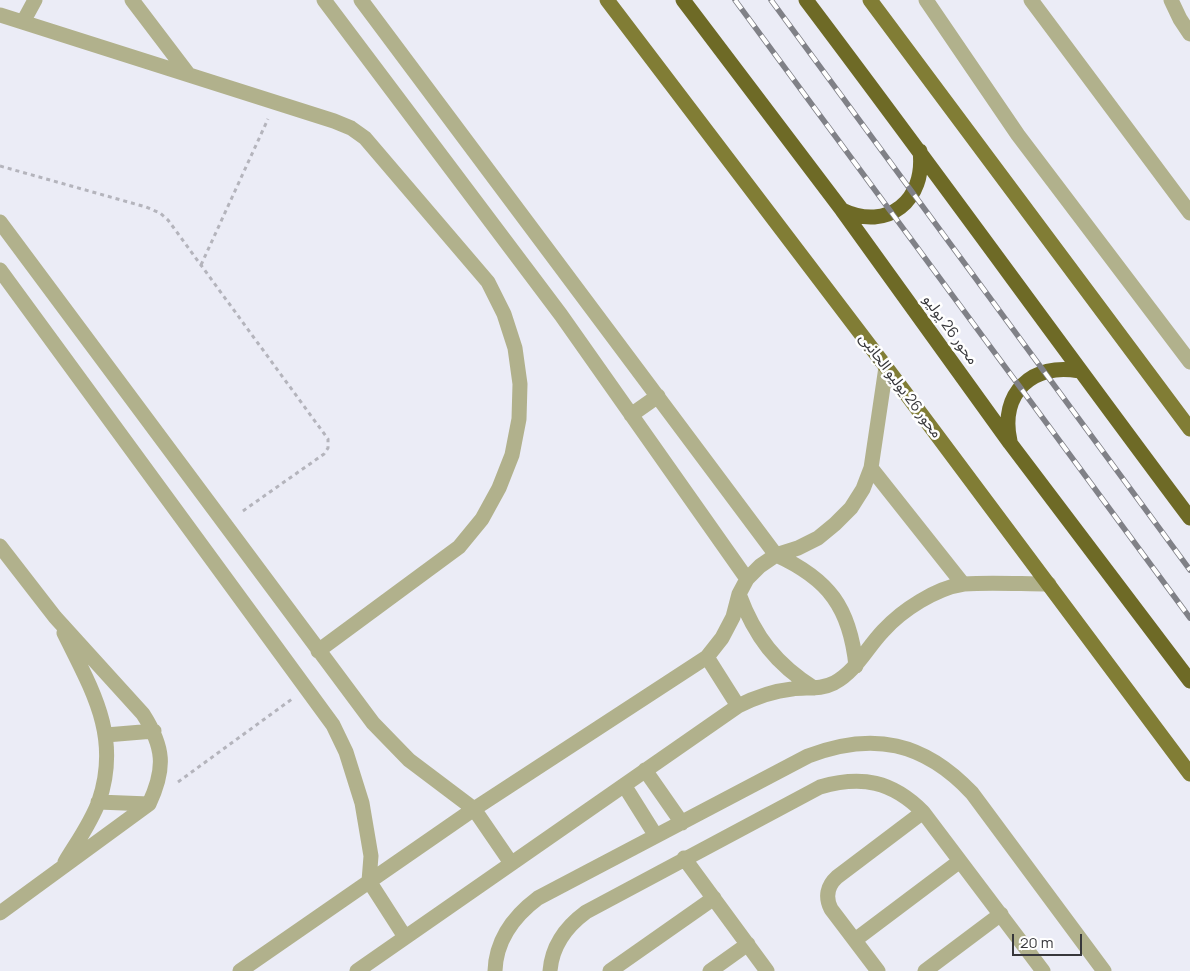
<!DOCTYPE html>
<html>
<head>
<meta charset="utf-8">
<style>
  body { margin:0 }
  #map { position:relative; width:1190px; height:971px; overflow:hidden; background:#ebecf6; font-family:Manrope,sans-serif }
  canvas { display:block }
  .scale { position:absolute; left:1012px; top:934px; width:70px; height:22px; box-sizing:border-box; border:2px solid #37373b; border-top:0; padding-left:6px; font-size:15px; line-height:18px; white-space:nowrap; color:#37373b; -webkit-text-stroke:4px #fff; paint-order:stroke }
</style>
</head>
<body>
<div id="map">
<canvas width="1190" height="971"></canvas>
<div class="scale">20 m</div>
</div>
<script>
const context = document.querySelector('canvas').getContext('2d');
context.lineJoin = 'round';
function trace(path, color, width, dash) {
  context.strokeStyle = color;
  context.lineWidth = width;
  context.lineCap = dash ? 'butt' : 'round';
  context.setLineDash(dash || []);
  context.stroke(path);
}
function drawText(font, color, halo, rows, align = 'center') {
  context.font = font + ' Manrope,"Noto Sans Arabic",sans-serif';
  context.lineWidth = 5;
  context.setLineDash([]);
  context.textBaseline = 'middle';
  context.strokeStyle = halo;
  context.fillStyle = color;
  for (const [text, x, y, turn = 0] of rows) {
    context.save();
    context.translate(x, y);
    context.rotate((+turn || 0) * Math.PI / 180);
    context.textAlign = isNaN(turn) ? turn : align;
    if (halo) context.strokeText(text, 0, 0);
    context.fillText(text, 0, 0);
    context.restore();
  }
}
trace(new Path2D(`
  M0,166L146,207L160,213L168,220L328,439V448L324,454L240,513
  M201,265L268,119
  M178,782L292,699`), '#b4b4bc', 3, [4, 4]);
trace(new Path2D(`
  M132,0L189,75
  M324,0L561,315L747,579
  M361,0L776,555C829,579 850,608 856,666
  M926,0L1018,135L1190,362
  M1031,0L1190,213
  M1171,0L1180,19L1190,34
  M0,15L334,121L351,128L365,138L488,282L504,314L515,348L520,384L519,419L512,455L499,488L482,519L459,547L318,651
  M23,22L35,0
  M0,222L373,723L409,760L474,809L511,863
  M0,270L333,725L346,752L362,803L371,856L369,881L405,937
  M631,415L658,396
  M871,468L963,584
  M0,546L55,617L143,714C164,747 166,768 149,804L0,913
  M739,594C755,637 776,664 814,688
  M64,633C92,690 121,736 99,801C91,823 77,842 65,862
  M707,657L738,706
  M106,735L154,731
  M645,770L682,823
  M624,785L656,836
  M98,802L149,804
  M684,858L767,971
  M855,940L960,861
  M240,971L474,809L707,657L722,638L733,617L739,594L747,579L760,566L776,555L798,548L818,538L835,524L851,508L863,489L871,468L886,367
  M357,971L738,706C756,697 773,691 792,689C807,687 820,690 834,683C856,671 866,649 883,631C902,610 936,588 964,584C990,582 1022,584 1049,584
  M495,971C496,940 514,916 538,898L808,756C873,731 924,742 972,793L1104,971
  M550,971C552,945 567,926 586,912L820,787C862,775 892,781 923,812L1043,971
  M610,971L714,898
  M710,971L748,944
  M878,971L831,909C825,897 827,886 837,877L923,812
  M925,971L1001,914`), '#b1b18c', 15);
trace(new Path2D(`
  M607,0L886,367L1190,774
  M870,0L1190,429`), '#817d35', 15);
trace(new Path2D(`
  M683,0L842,210L1010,443L1190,681
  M806,0C936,172 1061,346 1190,518
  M842,210C888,232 926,200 920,151
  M1010,441C999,393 1033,362 1079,371`), '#6e6a26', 15);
const rail = new Path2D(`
  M735,0L1190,618
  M771,0L1190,570`);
trace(rail, '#808187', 5.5);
trace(rail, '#fff', 4, [11]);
drawText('15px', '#37373b', '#fff', [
  ["محور 26 يوليو",950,330,54],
  ["محور 26 يوليو الجانبى",900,386,53]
]);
</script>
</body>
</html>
